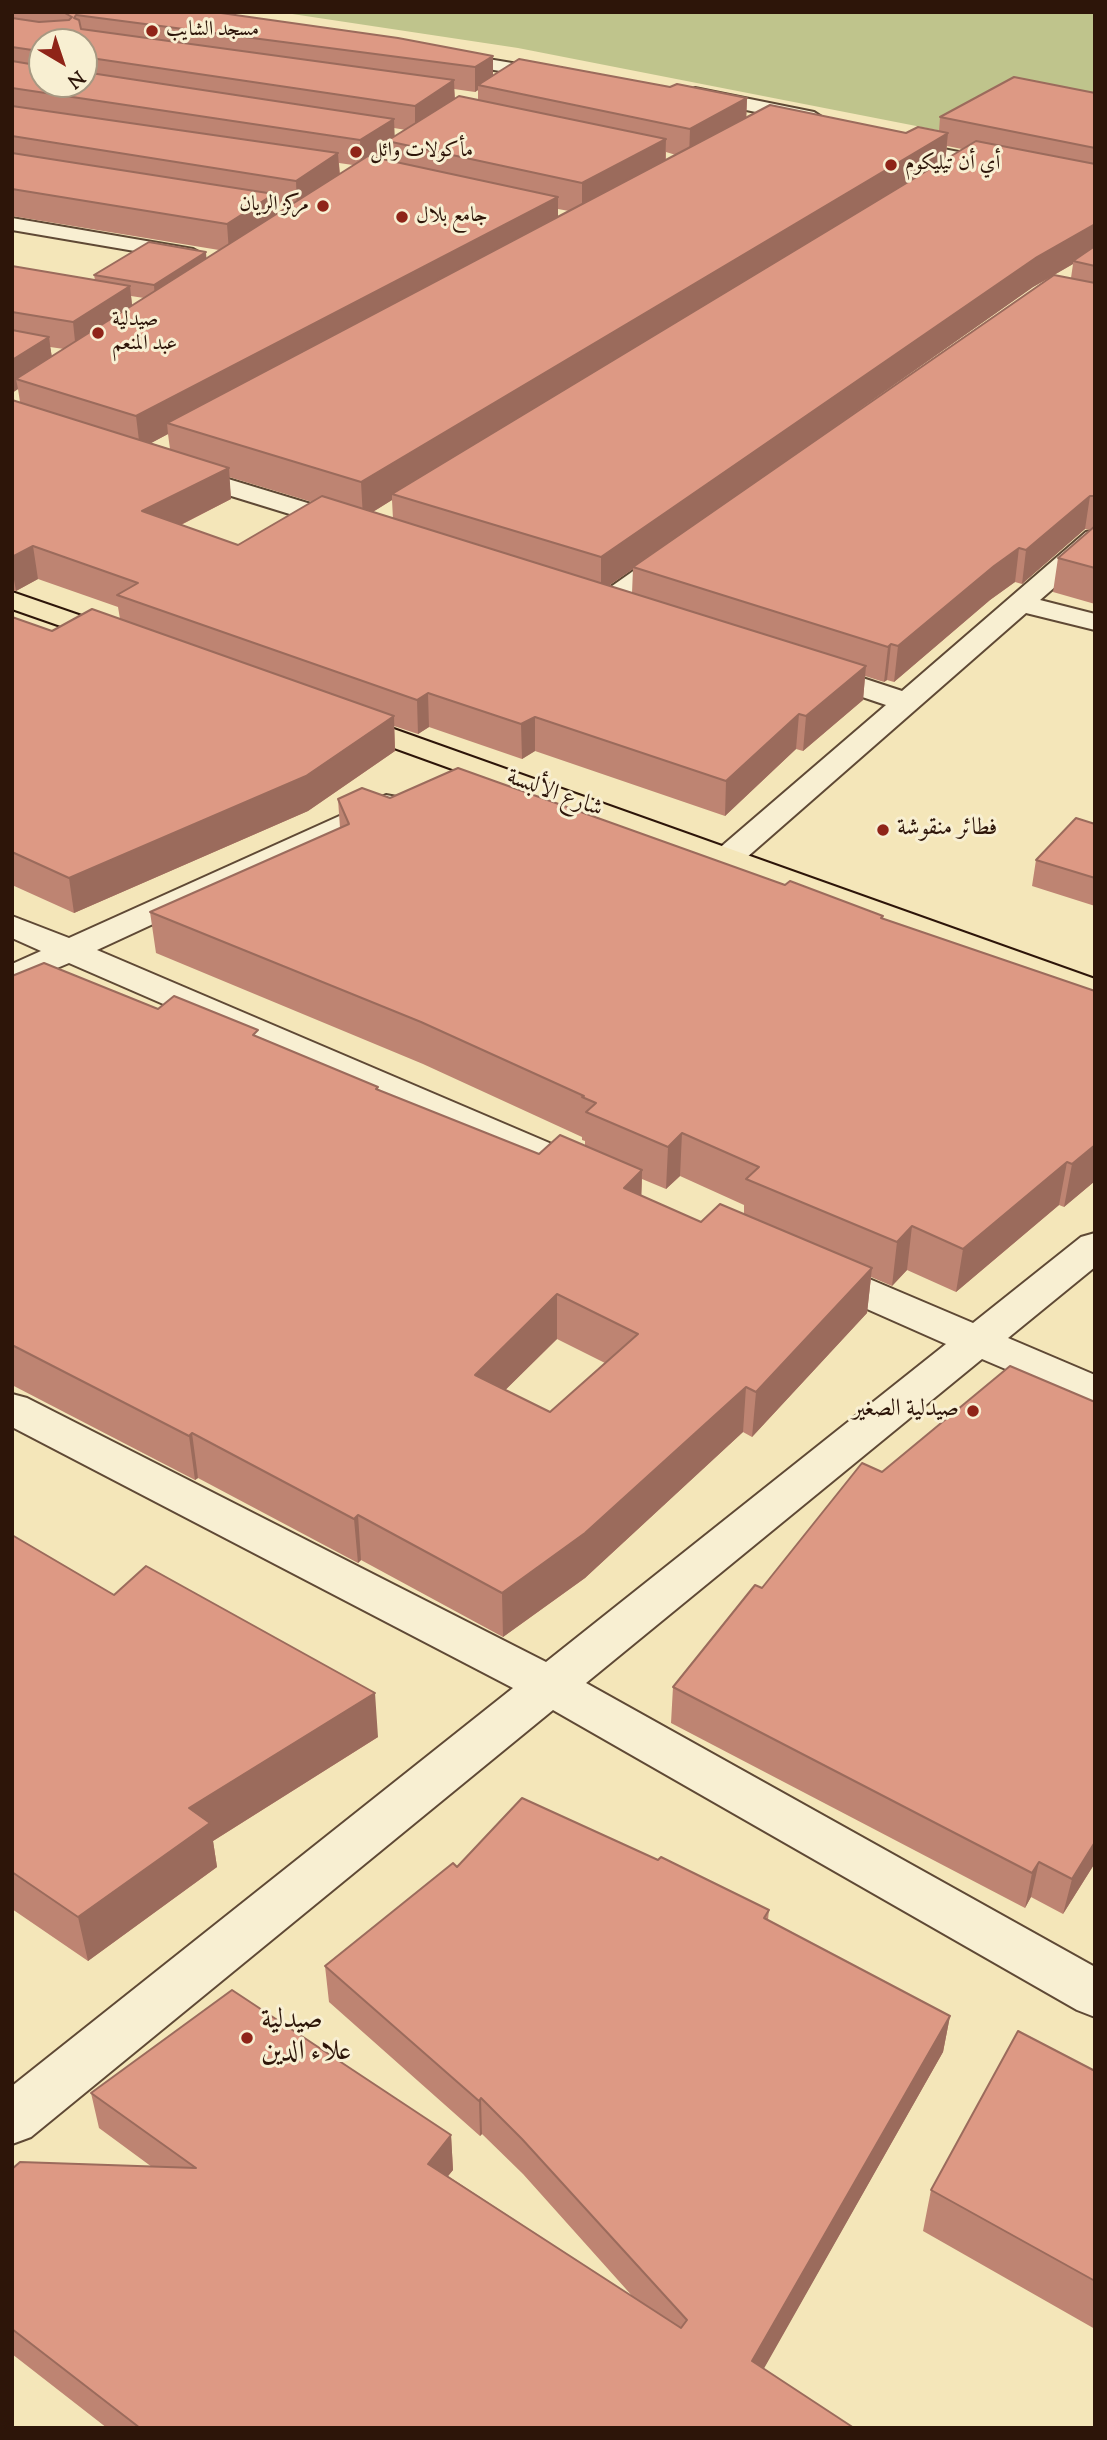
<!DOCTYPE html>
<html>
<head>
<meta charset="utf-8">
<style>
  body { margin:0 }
  #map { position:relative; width:1107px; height:2440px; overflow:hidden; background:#f4e6b9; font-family:"Sorts Mill Goudy",serif }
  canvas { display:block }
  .frame { position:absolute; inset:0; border:14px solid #2d1509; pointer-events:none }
  .north { position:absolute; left:28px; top:28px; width:70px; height:70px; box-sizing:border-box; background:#f8efd2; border:2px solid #a79882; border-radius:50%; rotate:141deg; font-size:19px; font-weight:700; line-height:28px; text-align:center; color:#2d1509 }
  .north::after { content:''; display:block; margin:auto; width:24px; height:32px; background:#8f2418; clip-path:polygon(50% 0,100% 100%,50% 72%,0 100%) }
</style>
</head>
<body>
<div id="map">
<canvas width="1107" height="2440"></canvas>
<div class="frame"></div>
<div class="north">N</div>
</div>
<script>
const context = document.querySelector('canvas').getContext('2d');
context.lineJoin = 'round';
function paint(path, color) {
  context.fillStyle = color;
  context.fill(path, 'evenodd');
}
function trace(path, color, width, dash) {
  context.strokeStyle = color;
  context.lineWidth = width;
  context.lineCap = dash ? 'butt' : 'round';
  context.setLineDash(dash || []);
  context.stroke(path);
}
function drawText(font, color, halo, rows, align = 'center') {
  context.font = font + ' "Sorts Mill Goudy",Amiri,serif';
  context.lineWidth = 6;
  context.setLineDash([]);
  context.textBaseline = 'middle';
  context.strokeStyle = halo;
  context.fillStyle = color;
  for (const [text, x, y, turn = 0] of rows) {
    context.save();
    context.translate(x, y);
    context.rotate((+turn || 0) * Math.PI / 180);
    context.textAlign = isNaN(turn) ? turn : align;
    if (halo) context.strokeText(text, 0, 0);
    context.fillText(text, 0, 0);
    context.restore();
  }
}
paint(new Path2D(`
  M279,12H1095V161L518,48Z`), '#bfc48c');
const minor = new Path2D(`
  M440,51L560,71L569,76L560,81L434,60L431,56L434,52Z
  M695,88L814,112L823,118L814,124L688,98L686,94Z
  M893,139L1095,179V191L886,149L883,145L886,141Z
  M12,218L193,249L204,255L193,261L12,230Z
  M182,465L357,518L361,524L357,530L348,532L173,478L169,473L173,468Z
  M1095,530V552L1040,600L1095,614V630L1026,613L738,865L727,868L716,865L711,858L716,851L886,705L806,678L802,672L806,666L816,663L826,666L902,691L1086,532Z
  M675,546L684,548L688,554L684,560L615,610H595L591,604L595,598L666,548Z
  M386,795L397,797L402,804L397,811L97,950L601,1165L607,1174L601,1183L588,1186L575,1183L69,963L12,987V964L41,951L12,938V916L69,938Z
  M1095,1233V1267L1008,1338L1095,1375V1407L982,1359L586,1683L1095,1967V2017L1077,2010L553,1710L31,2137L12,2144V2086L513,1688L12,1427V1394L27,1398L546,1662L946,1344L806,1282L800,1273L806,1264L820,1260L834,1264L973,1323L1081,1237Z`);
const major = new Path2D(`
  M12,592L128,632L132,638L128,644L118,646L12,609Z
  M346,712L1095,979V1001L336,727L331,721L336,715Z`);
trace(minor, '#5f4935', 4);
trace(major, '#2d1509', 4);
paint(minor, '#f8efd2');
paint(major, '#f4e6b9');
paint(new Path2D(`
  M12,12H214L493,56V76L670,87L747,98L746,118L906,133L939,131L940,117L1095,93V604L1053,592L1058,558L1091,530L1085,529L1022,584L1015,582L990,600L894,682L887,680L884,682L865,676L863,700L803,751L796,749L725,816L535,751L522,759L429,727L418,734L394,726L395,751L308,811L74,913L12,885V617L52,631L120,619L118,607L38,579L16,591L12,590V400L20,402L18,389L12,393V266L95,280L94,275L206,252V259L219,250L12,216ZM42,42H84V84H42ZM454,89L475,92L478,90V100L455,99ZM394,128L406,130L394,137ZM947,146L962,149L945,160ZM388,149V160L375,157L381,154ZM666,152L676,155L666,160ZM339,163L353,165L340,174ZM275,205L288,207L275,215ZM558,209L569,211L558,217ZM1073,264L1071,278L1054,275ZM1049,278L854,413L1033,287ZM131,296L144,298L132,306ZM50,347L64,349L52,357ZM168,434L170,449L151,443ZM229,477L312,502L238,545L181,525L231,499ZM392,500L393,519L372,512L376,510ZM633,569L632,593L608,586Z
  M390,798L785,885L883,919L1095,1181L1064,1207L1059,1205L956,1292L907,1270L892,1286L871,1277L867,1313L752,1437L743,1432L585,1578L503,1637L361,1560L358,1563L198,1478L195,1480L12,1385V976L158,1009L259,1037L378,1087V1090L539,1154L585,1146V1141L582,1140V1137L423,1064L156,953L150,912L340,828L338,799ZM680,1176L744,1205V1214L701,1222L641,1195L642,1179L666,1189ZM557,1339L605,1363L550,1412L505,1390Z
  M1095,824V906L1032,886L1036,860Z
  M12,1535L114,1595L378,1737L213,1841L217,1867L88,1961L12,1909Z
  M673,1687L1095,1863L1063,1914L1031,1897L1025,1908L671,1723Z
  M457,1867L769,1910L768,1920L950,2016L943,2052L763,2369L854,2428H107L12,2354V2169L152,2167L99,2128L91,2093L451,2135L453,2170L448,2176L634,2298L523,2174L482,2134L480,2136L329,2002L325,1966Z
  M1095,2071V2329L923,2231L931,2190Z`), '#be8472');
paint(new Path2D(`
  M493,56V81L478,85V90L475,92V67Z
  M454,80L455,106L415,131V106Z
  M747,98L746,126L689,157L690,129Z
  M394,119L395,143L387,141L388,149L361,166L360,140Z
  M948,133L945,163L392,494V500L363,518L361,482Z
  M666,139L665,169L582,214V183Z
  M338,153L340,180L297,208L296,181Z
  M274,194L276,222L229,252L227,224Z
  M558,197V227L167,423L168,434L140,449L136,416Z
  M1095,224V251L1073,261V264L1033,287L635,567H633V569L601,591V557L1037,257Z
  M206,252L207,266L155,300L154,285Z
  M130,286L133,314L76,351L73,322Z
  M49,337L53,366L16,379L18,389L12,393V360Z
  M229,468L231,499L145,543L142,511Z
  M1090,496L1085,529L1022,584L1026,550Z
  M33,546L38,579L16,591L12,568V557Z
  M1019,548L1015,582L990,600L894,682L898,646L994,566Z
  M891,644L887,680L884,682L888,647Z
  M866,666L863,700L803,751L806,716Z
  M428,693L429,727L418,734L417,700Z
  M799,714L796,749L725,816L726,781Z
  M394,716L395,751L308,811L74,913L69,878Z
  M535,717V751L522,759L521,724Z
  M682,1133L680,1176L666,1189L668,1147Z
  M1095,1145V1181L1064,1207L1072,1164Z
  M1067,1162L1059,1205L956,1292L963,1249Z
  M642,1170L641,1214L624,1188Z
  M912,1226L907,1270L892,1286L897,1242Z
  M872,1268L867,1313L752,1437L756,1392Z
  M557,1294V1339L476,1419L475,1375Z
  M746,1387L743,1432L585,1578L503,1637L502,1593Z
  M192,1433L198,1478L195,1480L189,1436Z
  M358,1515L361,1560L358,1563L354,1519Z
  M375,1693L378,1737L213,1841L217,1867L88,1961L78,1917L189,1808Z
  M1095,1842V1863L1063,1914L1072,1879Z
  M1039,1862L1031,1897L1025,1908L1032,1873Z
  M950,2016L943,2052L749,2395L752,2361Z
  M481,2098L482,2134L480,2136L479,2101Z
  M451,2135L453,2170L430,2198L428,2164Z`), '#9b6b5c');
const building = new Path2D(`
  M63,12H214L398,38L493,56L475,67L76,15L74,18L79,20L81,29L454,80L415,106L84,57V42H42V57L39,51L12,47V18L39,22L69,20L72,17Z
  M519,59L670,87L677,84L747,98L690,129L478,85Z
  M12,61L42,66V84H84V72L394,119L360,140L12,88Z
  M1014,77L1095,93V148L940,117Z
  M459,96L666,139L582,183L387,141Z
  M770,105L906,133L918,127L948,133L361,482L167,423Z
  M12,106L338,153L296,181L12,136Z
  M976,141L1095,164V224L1037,257L601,557L392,494Z
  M12,153L274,194L227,224L12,189Z
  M368,156L558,197L136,416L16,379Z
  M149,242L206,252L154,285L94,275Z
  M1095,246V266L1073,261Z
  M12,266L130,286L73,322L12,312Z
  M1054,275L1095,283V496H1090L1026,550L1019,548L994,566L898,646L891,644L888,647L633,567Z
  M12,330L49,337L12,360Z
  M12,400L229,468L142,511L238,545L322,496L866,666L806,716L799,714L726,781L535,717L521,724L428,693L417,700L117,595L138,583L33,546L12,557Z
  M1095,526V568L1058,558Z
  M92,609L394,716L306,776L69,878L12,852V617L52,631Z
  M458,768L785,885L790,881L883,916L881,918L1095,991V1145L1072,1164L1067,1162L963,1249L912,1226L897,1242L746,1179L759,1167L682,1133L668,1147L586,1112L596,1103L582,1097L584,1096L421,1022L150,912L349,824L338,799L362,788L390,798Z
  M1076,818L1095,824V878L1036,860Z
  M44,963L158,1009L174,996L258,1030L253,1035L378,1087L376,1089L539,1154L560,1135L642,1170L624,1188L701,1222L720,1204L872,1268L756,1392L746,1387L585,1533L502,1593L358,1515L354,1519L192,1433L189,1436L12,1345V976ZM557,1294L638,1334L550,1412L475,1375Z
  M1010,1366L1095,1402V1842L1072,1879L1039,1862L1032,1873L673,1687L755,1585L762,1588L862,1463L882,1472Z
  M12,1535L114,1595L146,1566L375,1693L189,1808L210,1823L78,1917L12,1872Z
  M522,1798L658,1860L661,1857L769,1910L764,1918L950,2016L752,2361L854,2428H140L12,2329V2169L20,2162L196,2168L91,2093L232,1990L451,2135L428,2164L681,2328L687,2320L522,2139L481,2098L479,2101L325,1966L453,1863L457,1867Z
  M1018,2031L1095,2071V2281L931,2190Z`);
paint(building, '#dd9984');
trace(building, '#9b6b5c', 2);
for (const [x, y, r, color] of [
  [152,31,7,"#8f2418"],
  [356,152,7,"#8f2418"],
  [891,165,7,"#8f2418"],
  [323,206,7,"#8f2418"],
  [402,217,7,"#8f2418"],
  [98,333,7,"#8f2418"],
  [883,830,7,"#8f2418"],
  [973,1411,7,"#8f2418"],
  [247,2038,7,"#8f2418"]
]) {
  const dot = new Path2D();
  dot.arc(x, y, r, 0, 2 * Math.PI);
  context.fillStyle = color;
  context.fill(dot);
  trace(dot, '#f8efd2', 2.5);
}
drawText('21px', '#2d1509', '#f8efd2', [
  ["مسجد الشايب",166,31],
  ["مأكولات وائل",370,152],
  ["أي أن تيليكوم",905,165],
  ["مركز الريان",309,206,"right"],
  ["جامع بلال",416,217],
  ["صيدلية",112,321],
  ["عبد المنعم",112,345]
], 'left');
drawText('24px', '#2d1509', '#f8efd2', [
  ["شارع الألبسة",554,795,20]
]);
drawText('24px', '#2d1509', '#f8efd2', [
  ["فطائر منقوشة",897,830],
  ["صيدلية الصغير",959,1411,"right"]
], 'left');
drawText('28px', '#2d1509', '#f8efd2', [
  ["صيدلية",261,2022],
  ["علاء الدين",261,2054]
], 'left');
</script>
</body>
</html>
